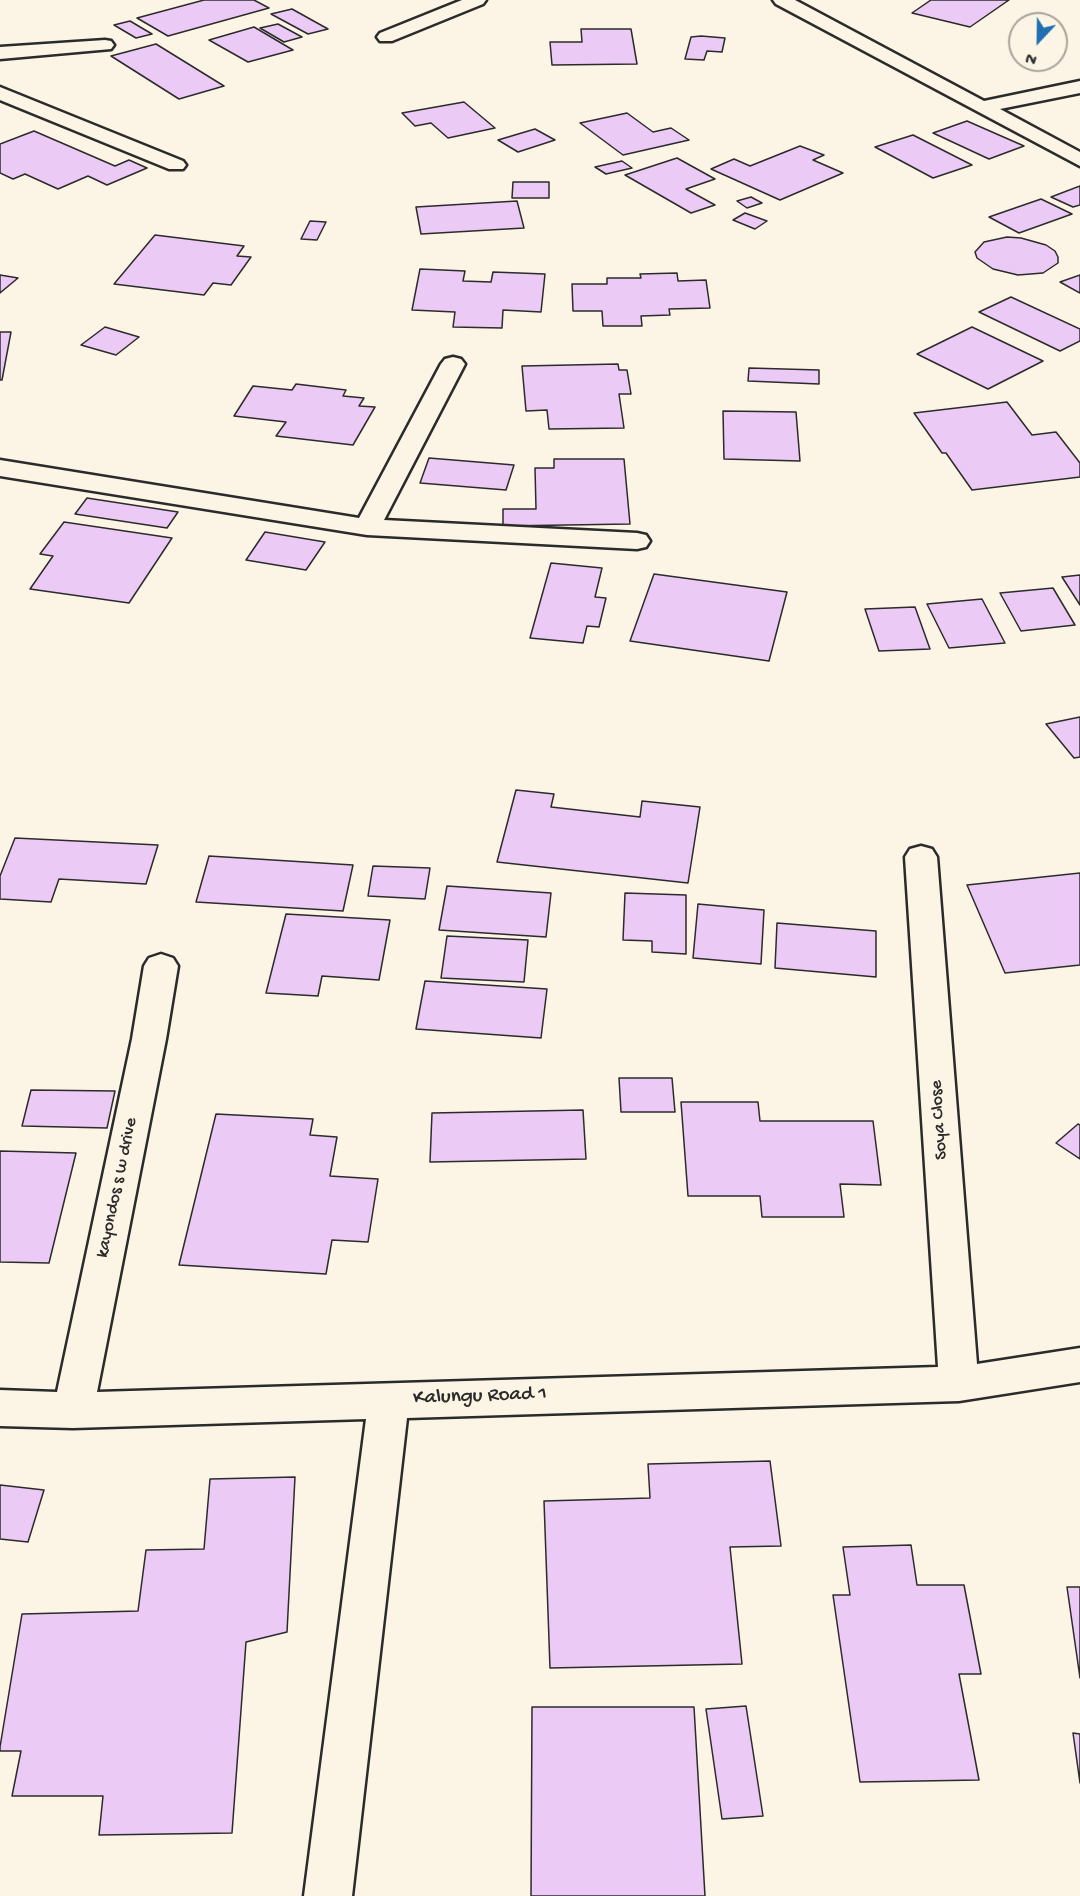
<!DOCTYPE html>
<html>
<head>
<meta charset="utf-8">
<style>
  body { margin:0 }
  #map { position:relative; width:1080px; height:1896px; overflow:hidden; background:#fcf5e5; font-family:"Gochi Hand",sans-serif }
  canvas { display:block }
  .north { position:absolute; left:1008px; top:12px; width:60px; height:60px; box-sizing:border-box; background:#fcf5e5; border:2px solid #a8a49b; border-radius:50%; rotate:202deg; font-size:16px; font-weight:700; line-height:24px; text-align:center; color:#2b2b2b }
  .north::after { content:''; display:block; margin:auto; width:21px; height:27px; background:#1f6fb2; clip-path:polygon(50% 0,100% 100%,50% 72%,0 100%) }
</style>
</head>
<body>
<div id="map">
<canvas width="1080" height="1896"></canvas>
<div class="north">N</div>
</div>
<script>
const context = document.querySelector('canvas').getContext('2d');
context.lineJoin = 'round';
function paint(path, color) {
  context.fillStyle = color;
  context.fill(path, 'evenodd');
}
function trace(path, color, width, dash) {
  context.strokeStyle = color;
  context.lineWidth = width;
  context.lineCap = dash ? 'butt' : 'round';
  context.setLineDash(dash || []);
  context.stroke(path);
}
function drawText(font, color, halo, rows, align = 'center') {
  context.font = font + ' "Gochi Hand",sans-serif';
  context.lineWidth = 4.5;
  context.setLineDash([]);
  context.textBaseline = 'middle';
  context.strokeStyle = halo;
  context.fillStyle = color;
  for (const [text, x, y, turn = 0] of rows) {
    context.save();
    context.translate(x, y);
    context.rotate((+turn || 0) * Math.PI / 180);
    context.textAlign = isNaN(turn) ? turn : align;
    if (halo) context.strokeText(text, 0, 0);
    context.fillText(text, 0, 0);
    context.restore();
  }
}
const building = new Path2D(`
  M204,0H254L269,8L168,36L137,18Z
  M931,0H1009L970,27L912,13Z
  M292,9L328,29L308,34L271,14Z
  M130,21L152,34L136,38L114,25Z
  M278,24L302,37L284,42L260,28Z
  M254,27L293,50L248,62L209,40Z
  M581,29H631L637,64L552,65L550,42H582Z
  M701,36L725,38L722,52L707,51L704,60L685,59L691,37Z
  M156,44L224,86L179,99L111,56Z
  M464,102L495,128L448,138L431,123L415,126L402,113Z
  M627,113L653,132L671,128L689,140L623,155L580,123Z
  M967,121L1024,146L989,159L933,133Z
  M535,129L555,140L518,152L498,140Z
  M34,131L115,166L129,160L147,168L107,185L88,176L58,189L25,174L13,179L0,173V144Z
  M913,135L972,165L933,178L875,147Z
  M800,146L824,155L813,160L843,173L780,200L711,169L734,159L750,166Z
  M677,158L715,179L686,189L715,205L691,213L625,175Z
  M622,161L632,168L606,174L595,167Z
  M513,182H549V198H512Z
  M1080,186V205L1073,207L1051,197Z
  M751,197L762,203L747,208L737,201Z
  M1041,199L1072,214L1019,233L989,217Z
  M517,201L524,228L421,234L416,207Z
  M745,213L767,221L755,229L733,220Z
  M310,221L326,222L317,240L301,239Z
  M155,235L244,246L237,256L251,257L231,285L213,283L204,295L114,284Z
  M1007,237L1021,238L1046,245L1055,251L1058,257V263L1043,273L1018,275L993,269L977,258L975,252L984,242Z
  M420,269L465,271L463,281L491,282L493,272L545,274L541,312L503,310L502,328L453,327L455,312L412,310Z
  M677,273L678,281L706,280L710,308L669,309L670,315L641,316L642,326H603L602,311H573L572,284H607V278H641L640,274Z
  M0,275L18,278L0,293Z
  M1080,275V293L1060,282Z
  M1011,297L1080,329V341L1060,351L979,312Z
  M105,327L139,337L116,355L81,345Z
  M972,327L1043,361L988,389L917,354Z
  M0,332H11L2,380H0Z
  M618,364L619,370H627L631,394H619L624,428L549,429L547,410L526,411L522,366Z
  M749,368L819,370V384L748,381Z
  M296,384L346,390L343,396L364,398L359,406L375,407L353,445L276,436L286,422L234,416L253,386L292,390Z
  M1007,402L1032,435L1056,432L1080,463V477L972,490L946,453H942L914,413Z
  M723,411L796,412L800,461L724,459Z
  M429,458L514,465L506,490L420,483Z
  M554,459H624L630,524L503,526V509H536L535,468H554Z
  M87,498L178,512L167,528L75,514Z
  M64,522L172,538L129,603L30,589L53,556L40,554Z
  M265,532L325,542L306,570L246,560Z
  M551,563L602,568L595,597L606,598L599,627L587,626L583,643L530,638Z
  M654,574L787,592L769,661L630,641Z
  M1080,575V605L1062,577Z
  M1053,588L1075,625L1021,631L1000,593Z
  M982,599L1005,643L949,648L927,604Z
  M915,607L930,649L879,651L865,609Z
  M1080,717V757L1074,758L1046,724Z
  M516,790L554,794L551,807L640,817L642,801L700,807L688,883L497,862Z
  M15,838L158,845L146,884L59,879L51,902L0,899V876Z
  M209,856L353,865L343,911L196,902Z
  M373,866L430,868L425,899L368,896Z
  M1080,873V965L1005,973L967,885Z
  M447,886L551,893L546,937L439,930Z
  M625,893L686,895V954L652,952V941L623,940Z
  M698,904L764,910L761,964L693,958Z
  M286,914L390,920L379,980L322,976L318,996L266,993Z
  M777,923L876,931V977L775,968Z
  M447,936L528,940L524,982L441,978Z
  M425,981L547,989L541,1038L416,1029Z
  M619,1078H672L675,1112H621Z
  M31,1090L115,1091L107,1128L22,1126Z
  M681,1102H758L760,1121H873L881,1185L840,1184L844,1217H762L760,1196H688Z
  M583,1110L586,1159L430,1162L432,1113Z
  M216,1114L313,1119L310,1135L337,1137L330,1176L378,1179L368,1242L332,1240L326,1274L179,1265Z
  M1078,1124L1080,1125V1159L1056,1143Z
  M0,1151L76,1153L49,1263L0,1262Z
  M770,1461L781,1546L730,1547L742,1664L550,1668L544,1501L650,1498L648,1464Z
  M295,1477L287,1632L246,1642L232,1833L99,1835L103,1796H12L21,1751H0V1747L22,1614L138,1611L146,1550L204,1549L210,1479Z
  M0,1485L44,1490L28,1542L0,1539Z
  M911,1545L917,1585H964L981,1674H959L979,1780L860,1782L833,1595H850L843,1547Z
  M1067,1587H1080V1678Z
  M746,1706L763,1816L722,1819L706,1709Z
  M532,1707H694L705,1896H531Z
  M1073,1733L1080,1734V1783Z`);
paint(building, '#ebcaf6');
trace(building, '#2b2b2b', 1.5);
const minor = new Path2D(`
  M462,0H486L483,4L392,41H380L377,37L380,33Z
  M773,0H795L984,101L1080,81V93L1000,109L1080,152V166L776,4Z
  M105,40L111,41L114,45L111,49L0,59V47Z
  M0,87L183,161L186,165L183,169H169L0,100Z
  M453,357L461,359L465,364L384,520L637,533L646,535L650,541L646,547L637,549L367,535L0,476V460L359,518L441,364L445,359Z
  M921,846L932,849L937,857L977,1364L1080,1348V1382L959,1401L407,1418L352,1896H304L366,1419L73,1428L0,1426V1390L57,1392L132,1039L144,966L149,958L161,954L173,958L178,966L166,1039L97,1392L938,1367L905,857L910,849Z`);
trace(minor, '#2b2b2b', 5);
paint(minor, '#fcf5e5');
drawText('18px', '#2b2b2b', '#fcf5e5', [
  ["Soya Close",940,1120,-94],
  ["kayondos s w drive",118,1188,-78]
]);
drawText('21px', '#2b2b2b', '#fcf5e5', [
  ["Kalungu Road 1",480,1397,-2]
]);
</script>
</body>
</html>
